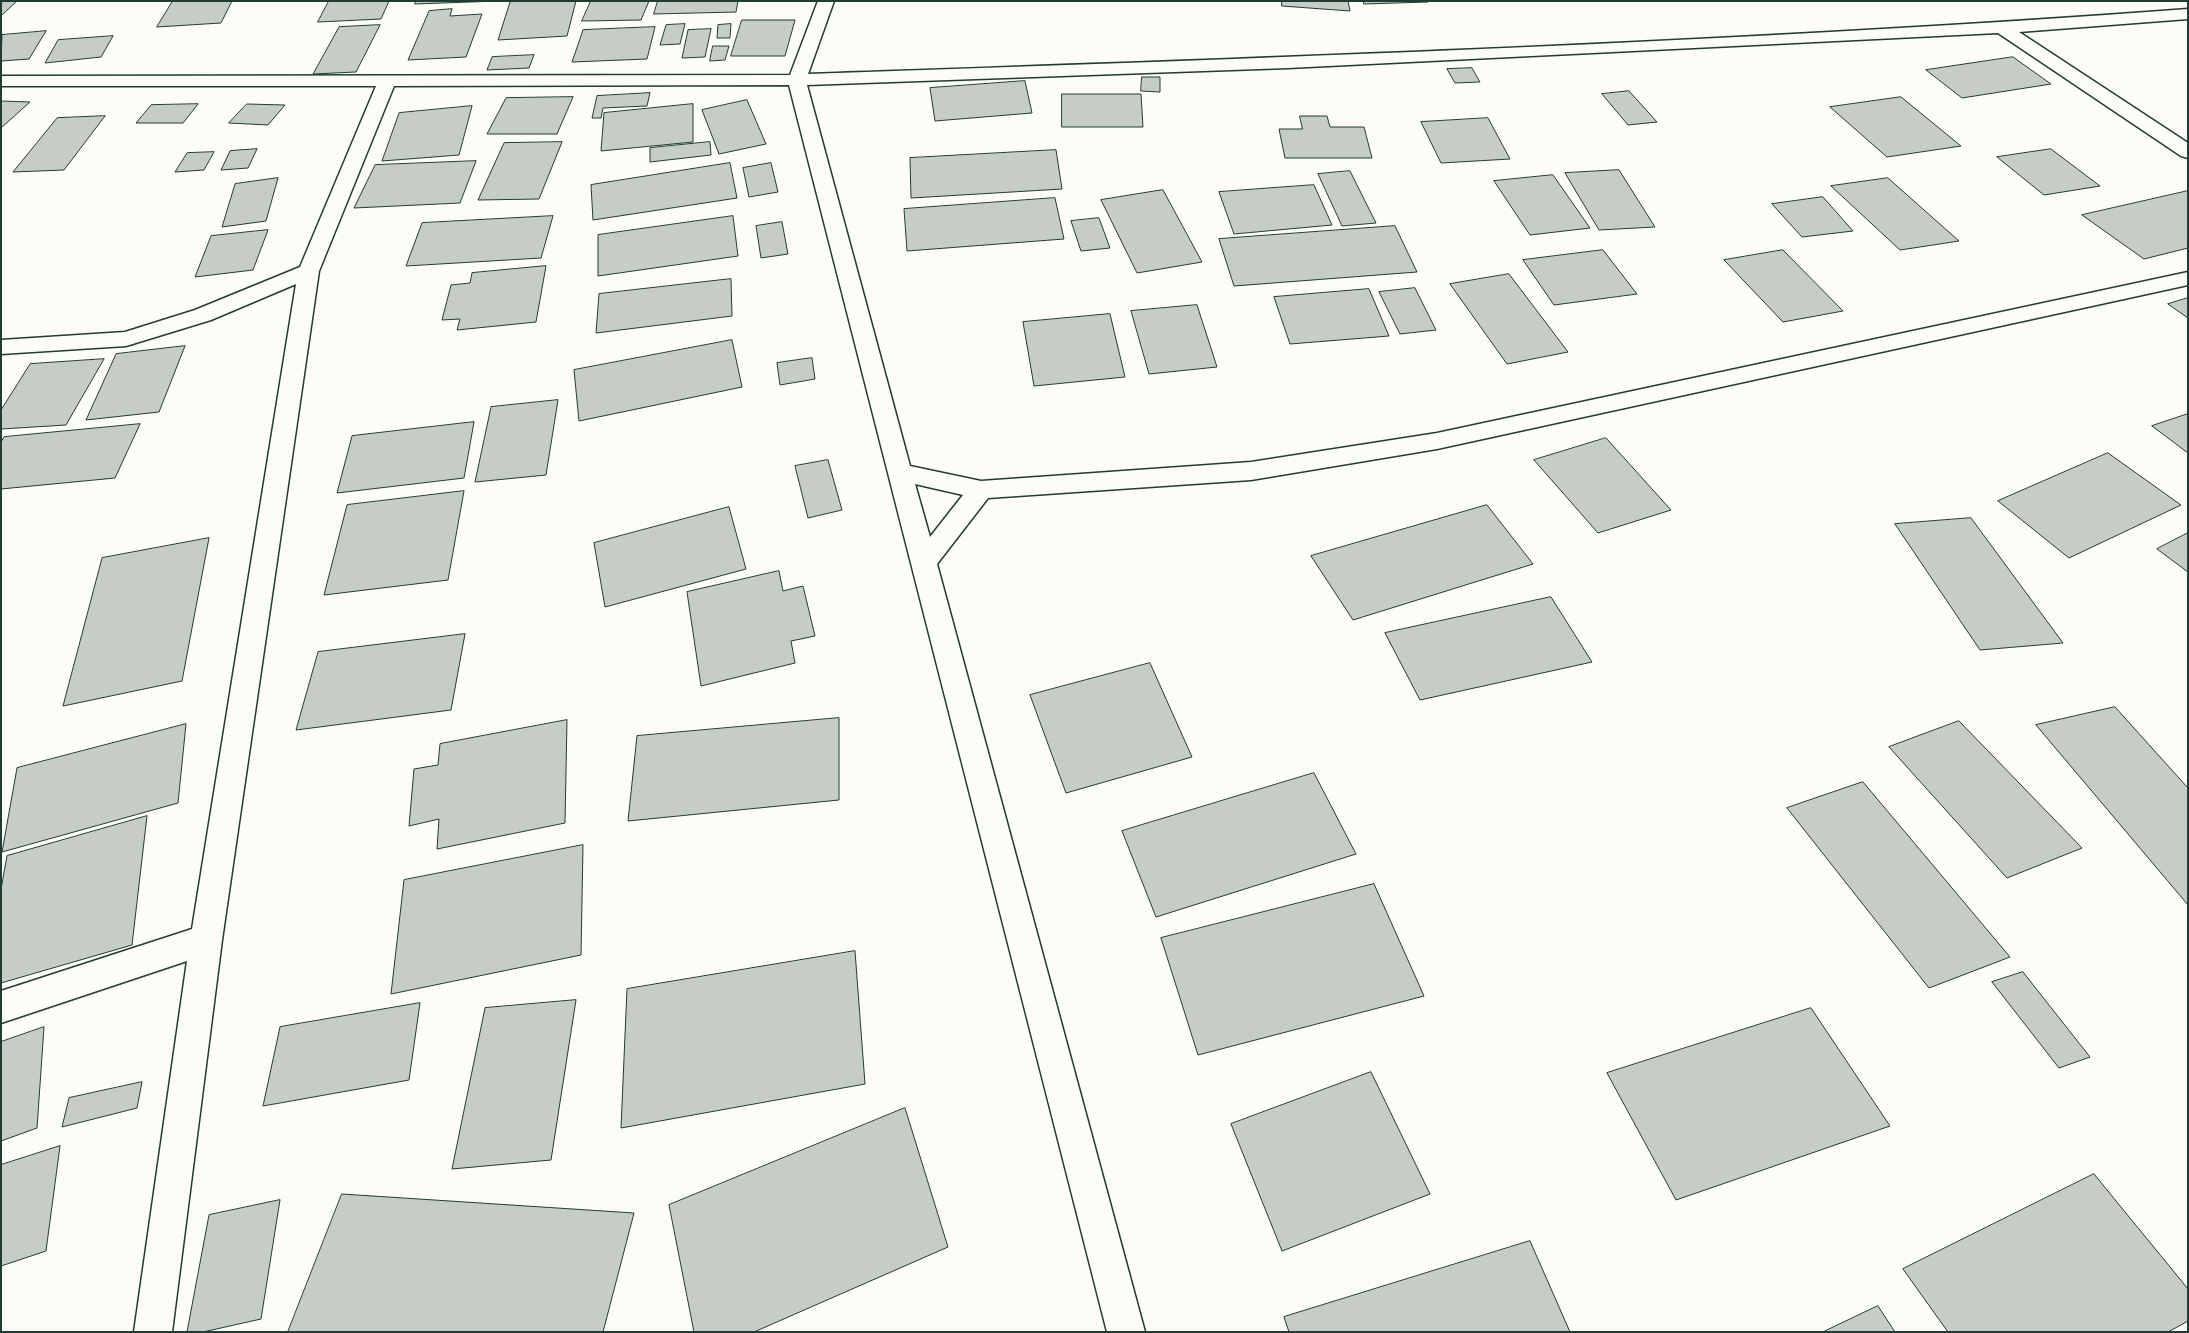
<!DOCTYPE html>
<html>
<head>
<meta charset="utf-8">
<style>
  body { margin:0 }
  #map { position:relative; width:2189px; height:1333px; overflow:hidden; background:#fdfcf7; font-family:Caveat,sans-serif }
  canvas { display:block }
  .frame { position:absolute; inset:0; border:2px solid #1f3d34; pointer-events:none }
</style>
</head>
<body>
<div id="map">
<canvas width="2189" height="1333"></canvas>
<div class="frame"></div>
</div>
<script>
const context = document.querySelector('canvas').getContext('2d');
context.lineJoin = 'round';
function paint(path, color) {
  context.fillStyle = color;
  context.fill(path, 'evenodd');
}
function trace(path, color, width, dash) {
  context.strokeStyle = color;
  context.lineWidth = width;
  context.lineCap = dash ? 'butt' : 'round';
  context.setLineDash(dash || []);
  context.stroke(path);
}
const building = new Path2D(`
  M1,1H17L1,16Z
  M173,1H232L221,23L157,27Z
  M329,1H389L381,19L318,22Z
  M416,1H498L415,4Z
  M576,1L567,36L498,40L510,2Z
  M591,1H649L641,20L582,21Z
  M658,1H738L736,12L654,14Z
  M1282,1H1348L1350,11L1282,6Z
  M1364,1H1428V2L1364,4Z
  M452,9L450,16L482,14L466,57L408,60L429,11Z
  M742,20H795L785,56H731Z
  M685,24L680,44L660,45L666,25Z
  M731,24L730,38H717L718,25Z
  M380,25L356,72L313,74L339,27Z
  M655,27L647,59L572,62L583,30Z
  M711,29L705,57L682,58L688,30Z
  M46,31L29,59L1,61L2,35Z
  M113,36L101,57L45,63L58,40Z
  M713,46H729L725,60L710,61Z
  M534,55L529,68L487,70L492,57Z
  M2013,57L2051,84L1962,98L1926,70Z
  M1472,68L1480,82L1455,83L1447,69Z
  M1142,77H1160V92L1141,91Z
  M1025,81L1032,113L935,121L930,88Z
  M1629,91L1657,122L1628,125L1602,94Z
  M650,93L647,106L603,108L601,118H592L597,96Z
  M1062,94H1141L1143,127H1062Z
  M573,97L557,134H487L506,98Z
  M1901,97L1961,146L1887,157L1830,107Z
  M747,100L766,144L719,154L702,110Z
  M1,101L30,102L1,128Z
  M198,104L183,123H136L151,105Z
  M247,104L285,105L268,125L229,123Z
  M693,104V142L601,151L604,113Z
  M472,106L459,155L382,161L399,113Z
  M105,116L64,170L13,172L57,118Z
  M1300,116H1327L1330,127H1364L1372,158H1285L1279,129H1302Z
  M1488,118L1510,159L1441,163L1421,122Z
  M562,142L539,199L478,200L504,143Z
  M710,142L711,155L650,162V148Z
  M257,149L248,168L221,170L230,151Z
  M2051,149L2100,186L2044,195L1997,157Z
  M1056,150L1062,189L911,198L910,158Z
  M214,152L204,170L175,172L187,153Z
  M476,161L460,203L354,208L375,165Z
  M730,163L737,198L593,220L591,185Z
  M771,163L778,192L749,197L743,168Z
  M1619,170L1655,227L1599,230L1565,173Z
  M1350,171L1376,223L1342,226L1318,174Z
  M1553,175L1590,228L1530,235L1494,181Z
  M278,178L266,221L222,227L235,184Z
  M1888,178L1959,241L1900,250L1831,186Z
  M1314,185L1332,225L1234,234L1219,192Z
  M1163,190L1202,262L1137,273L1101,200Z
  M2188,191V248L2144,259L2082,215Z
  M1823,197L1853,231L1802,237L1772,204Z
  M1055,198L1064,239L907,251L904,209Z
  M553,216L541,258L406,266L422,223Z
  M733,216L738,256L598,276V235Z
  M1099,218L1110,248L1081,251L1071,221Z
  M782,222L788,254L761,258L756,226Z
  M1395,226L1417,272L1234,286L1219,239Z
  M268,230L253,270L195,277L211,236Z
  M1603,250L1637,294L1554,305L1523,260Z
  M1783,250L1843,311L1783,322L1724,260Z
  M546,266L536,322L457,330L460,319L442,320L451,285L470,283L472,273Z
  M1509,274L1568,352L1507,364L1450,284Z
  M731,279L732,316L596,333L599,294Z
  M1415,288L1436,330L1400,334L1379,292Z
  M1369,289L1389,336L1290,344L1274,297Z
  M2188,298V318L2168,304Z
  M1197,305L1217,367L1149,374L1131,311Z
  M1110,314L1125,377L1034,386L1023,322Z
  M732,340L742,387L579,421L574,370Z
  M185,346L159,412L86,420L116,354Z
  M812,358L815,379L780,385L777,363Z
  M104,359L66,425L1,429V410L30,364Z
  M558,400L546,475L475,482L491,407Z
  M2188,414V453L2152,426Z
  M474,422L464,478L337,493L352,436Z
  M140,424L115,478L1,489V442L4,437Z
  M1606,438L1671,510L1598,533L1534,460Z
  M2108,453L2181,505L2069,558L1998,501Z
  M828,460L842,510L808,518L795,466Z
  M464,491L448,580L324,595L347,505Z
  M1487,505L1533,564L1353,620L1311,556Z
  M729,507L746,569L605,607L594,543Z
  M1971,518L2063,643L1980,650L1895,524Z
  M2188,533V572L2157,549Z
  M209,538L182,681L63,706L102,558Z
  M779,571L783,591L803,586L815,636L791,641L795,663L701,686L687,592Z
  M1551,597L1592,662L1420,700L1385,633Z
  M465,634L451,710L296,730L318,652Z
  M1150,663L1192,757L1066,793L1030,695Z
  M2115,707L2188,788V905L2036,725Z
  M839,718V800L628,821L637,736Z
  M567,720L565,823L437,849L439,819L409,826L414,769L438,765L440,744Z
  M1959,721L2082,848L2007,878L1889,747Z
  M186,724L178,803L2,852L17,768Z
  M1314,773L1356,854L1156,917L1122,831Z
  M1863,782L2010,957L1929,988L1787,808Z
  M147,816L132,945L1,983V889L7,856Z
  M583,845L581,955L391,994L404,880Z
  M1374,884L1424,996L1198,1055L1161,938Z
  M855,951L865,1084L621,1128L627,989Z
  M2023,972L2090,1057L2059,1068L1992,982Z
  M576,1000L551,1160L452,1169L485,1008Z
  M420,1003L409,1080L263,1106L280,1027Z
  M1811,1008L1890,1126L1676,1200L1607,1073Z
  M44,1027L37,1128L1,1141V1042Z
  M1371,1072L1430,1194L1282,1251L1231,1124Z
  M142,1082L137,1108L62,1127L69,1098Z
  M905,1108L948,1247L754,1332H694L669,1205Z
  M60,1146L46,1251L1,1266V1165Z
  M2094,1174L2188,1289V1321L2168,1332H1948L1903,1269Z
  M342,1194L634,1213L603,1332H288Z
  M280,1200L261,1319L203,1332H187L209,1215Z
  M1530,1241L1570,1332H1289L1284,1317Z
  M1878,1306L1895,1332H1823Z`);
paint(building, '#c6cdc7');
trace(building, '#1f3d34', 1);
const minor = new Path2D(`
  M818,1H834L808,74C1268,58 1729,43 2188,9V19L2019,32L2188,143V158L2181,156L1998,33L1288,68L807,85L910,466L981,481L1251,462L1437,433L2188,272V285L1437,449L1251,480L988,498L937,564L1145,1332H1107L789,85L394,86L319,271L222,940L172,1332H134L187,961L1,1023V991L192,929L296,284L211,320L126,346L1,354V340L125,332L195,310L300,267L376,86H1V76L790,75ZM915,484L963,495L930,537Z`);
trace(minor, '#1f3d34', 3);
paint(minor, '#fdfcf7');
</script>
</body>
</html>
